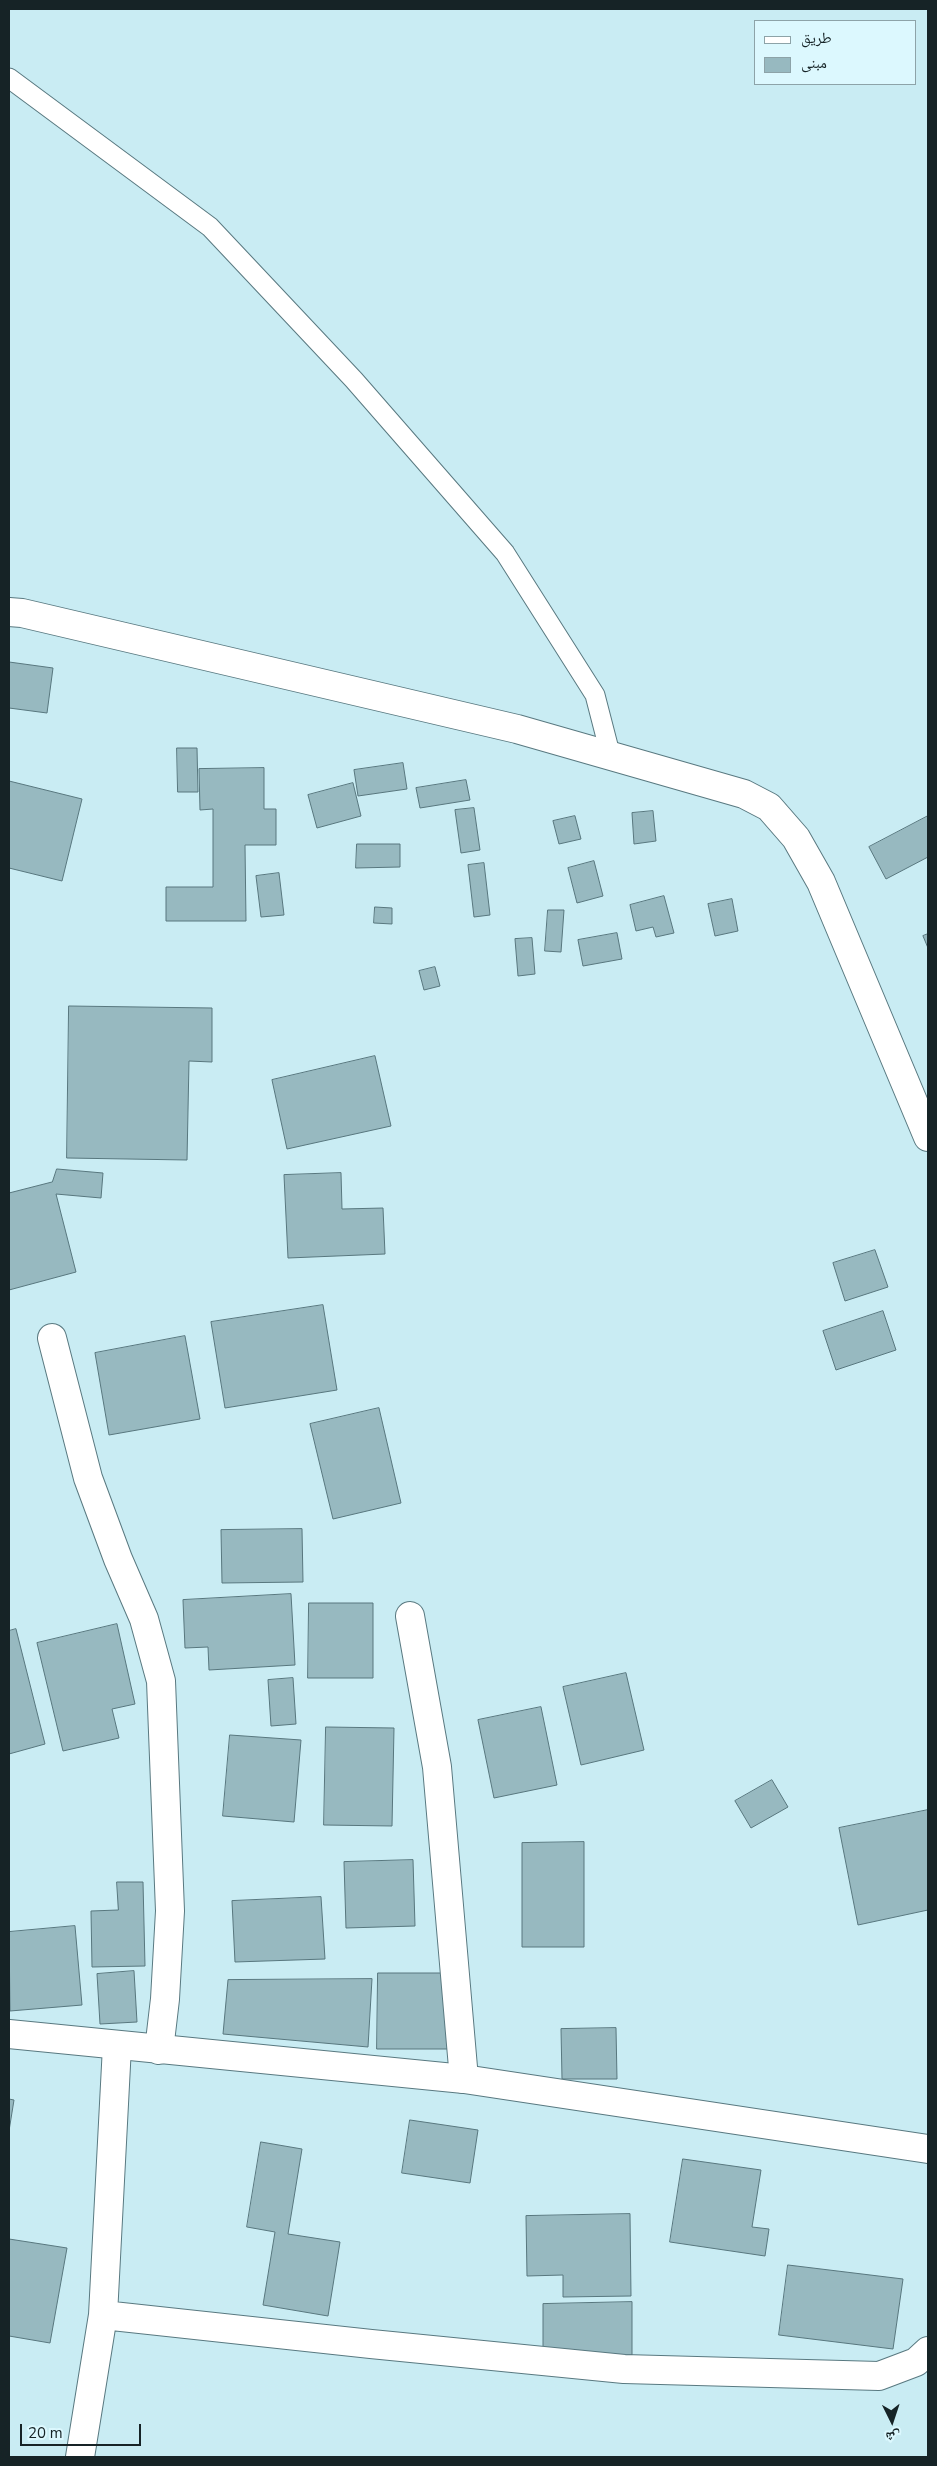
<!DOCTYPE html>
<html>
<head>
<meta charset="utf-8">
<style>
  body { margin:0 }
  #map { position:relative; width:937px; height:2466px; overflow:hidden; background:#c9ecf3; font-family:"Nunito Sans","Noto Naskh Arabic",sans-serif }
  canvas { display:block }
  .frame { position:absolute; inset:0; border:10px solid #162326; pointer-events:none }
  .legend { position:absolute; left:754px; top:20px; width:162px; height:65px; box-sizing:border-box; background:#dcf8fe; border:1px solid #8da3a8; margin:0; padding:6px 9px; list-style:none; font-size:15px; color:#162326 }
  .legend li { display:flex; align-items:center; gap:10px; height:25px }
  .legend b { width:25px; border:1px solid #8da3a8 }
  .north { position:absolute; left:867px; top:2396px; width:50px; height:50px; -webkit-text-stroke:4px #dcf8fe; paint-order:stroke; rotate:176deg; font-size:14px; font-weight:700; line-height:20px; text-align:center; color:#162326 }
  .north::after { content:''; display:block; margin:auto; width:18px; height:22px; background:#162326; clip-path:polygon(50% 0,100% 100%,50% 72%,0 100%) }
  .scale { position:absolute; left:20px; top:2424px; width:121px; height:22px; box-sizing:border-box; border:2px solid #162326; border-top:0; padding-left:6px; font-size:15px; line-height:18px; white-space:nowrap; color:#162326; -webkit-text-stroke:4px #dcf8fe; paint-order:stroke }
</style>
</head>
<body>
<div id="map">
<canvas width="937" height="2466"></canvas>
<div class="frame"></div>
<ul class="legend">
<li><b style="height:6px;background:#fff"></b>طريق</li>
<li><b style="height:14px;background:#97b9c0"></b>مبنى</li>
</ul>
<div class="north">ش</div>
<div class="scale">20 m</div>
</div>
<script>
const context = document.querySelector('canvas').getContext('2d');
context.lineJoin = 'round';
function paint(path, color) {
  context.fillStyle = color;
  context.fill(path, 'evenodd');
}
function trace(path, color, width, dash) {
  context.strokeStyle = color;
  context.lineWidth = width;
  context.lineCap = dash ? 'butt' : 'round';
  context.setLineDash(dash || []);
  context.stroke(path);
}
const building = new Path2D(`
  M9,662L53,668L47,713L9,708Z
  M177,748H197L198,792H178Z
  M403,763L407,789L358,796L354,770Z
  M264,768V809H276V845H245L246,921H166V887H213V809L200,810L199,769Z
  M466,780L470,800L420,808L416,788Z
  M9,781L82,799L62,881L9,868Z
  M353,783L361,816L317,828L308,795Z
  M474,808L480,850L461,853L455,810Z
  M653,811L656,841L634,844L632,813Z
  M575,816L581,839L559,844L553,821Z
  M928,816V857L886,879L869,847Z
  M357,844H400V867L356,868Z
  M594,861L603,896L577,903L568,868Z
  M484,863L490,915L474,917L468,865Z
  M279,873L284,915L261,917L256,876Z
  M664,896L674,933L656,937L653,927L636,931L630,905Z
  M732,899L738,931L715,936L708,904Z
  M375,907L392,908V924L374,923Z
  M548,910H564L561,952L545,951Z
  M617,933L622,959L583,966L578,940Z
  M928,934V948L923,936Z
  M532,938L535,974L518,976L515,939Z
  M435,967L440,986L424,990L419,971Z
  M69,1006L212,1008V1062L189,1061L187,1160L67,1158Z
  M375,1056L391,1126L287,1149L272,1080Z
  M57,1169L103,1173L101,1198L56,1194L76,1272L9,1290V1193L52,1182Z
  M341,1173L342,1209L383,1208L385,1254L288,1258L284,1175Z
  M875,1250L888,1287L845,1301L833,1263Z
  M323,1305L337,1390L225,1408L211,1322Z
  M883,1311L896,1350L836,1370L823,1331Z
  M185,1336L200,1419L109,1435L95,1353Z
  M379,1408L401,1503L333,1519L310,1424Z
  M302,1529L303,1582L222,1583L221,1530Z
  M291,1594L295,1665L209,1670L208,1647L185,1648L183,1600Z
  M309,1603H373V1678H308Z
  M117,1624L135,1704L112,1709L119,1738L63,1751L37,1643Z
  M16,1629L45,1744L9,1754V1631Z
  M626,1673L644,1750L581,1765L563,1687Z
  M293,1678L296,1724L271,1726L268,1680Z
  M541,1707L557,1785L494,1798L478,1720Z
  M326,1727L394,1728L392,1826L324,1825Z
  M230,1735L301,1740L294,1822L223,1816Z
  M772,1780L788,1807L751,1828L735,1801Z
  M928,1810V1910L858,1925L839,1828Z
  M584,1842V1947H522V1843Z
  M413,1860L415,1926L346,1928L344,1862Z
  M117,1882H143L145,1966L92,1967L91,1911L118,1910Z
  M321,1897L325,1959L235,1962L232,1901Z
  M75,1926L82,2005L10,2011L9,1932Z
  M134,1971L137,2022L100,2024L97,1974Z
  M378,1973H452L451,2049H377Z
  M372,1979L368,2047L223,2034L228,1980Z
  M616,2028L617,2079H562L561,2029Z
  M9,2099L14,2100L9,2131Z
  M410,2120L478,2130L470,2183L402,2173Z
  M261,2142L302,2149L288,2234L340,2242L328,2316L263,2305L275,2232L247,2227Z
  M683,2159L761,2170L752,2227L769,2229L765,2256L670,2242Z
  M630,2214L631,2296L563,2297V2275L527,2276L526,2216Z
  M9,2239L67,2248L50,2343L9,2336Z
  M788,2265L903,2279L893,2349L779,2335Z
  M632,2302V2355L543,2356V2304Z`);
paint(building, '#97b9c0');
trace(building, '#58777e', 1);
const service = new Path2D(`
  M9,78L210,227L354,380L505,553L595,695L611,757`);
const minor = new Path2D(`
  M9,612L22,613L517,729L744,794L769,807L796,838L821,882L928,1137
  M52,1338L88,1478L118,1559L144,1619L161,1681L170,1911L165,1999L159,2050
  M410,1616L437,1767L464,2079
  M103,2315L371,2344L624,2369L879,2376L916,2362L928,2351
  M80,2457L103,2315L117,2046`);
const tertiary = new Path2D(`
  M9,2034L464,2079L928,2149`);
trace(service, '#597980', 21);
trace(minor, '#597980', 30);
trace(tertiary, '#597980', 30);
trace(service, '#fff', 19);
trace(minor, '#fff', 28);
trace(tertiary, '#fff', 28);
</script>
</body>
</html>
